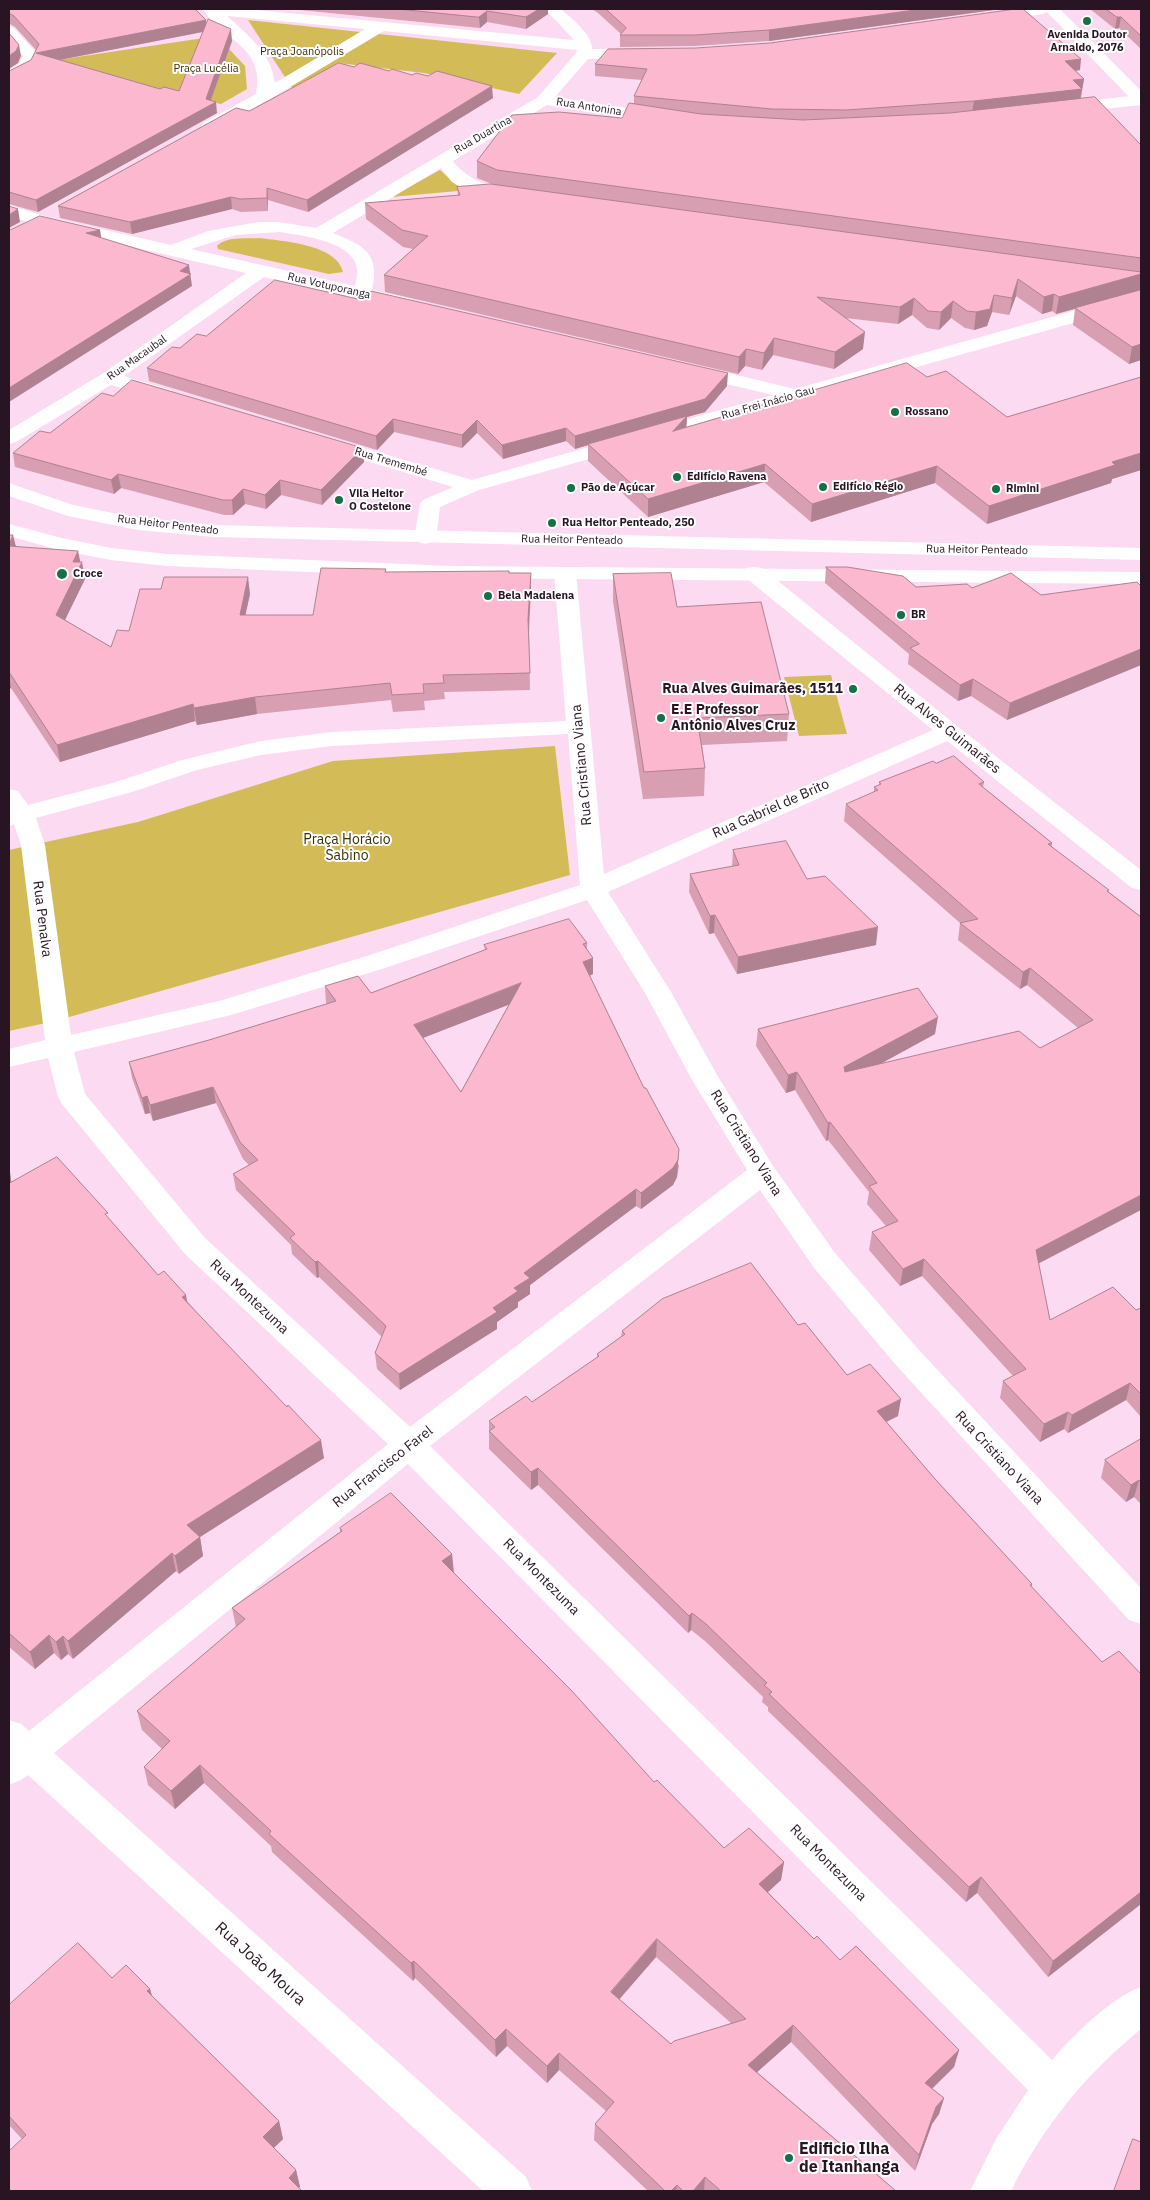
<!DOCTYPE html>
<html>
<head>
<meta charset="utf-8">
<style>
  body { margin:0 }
  #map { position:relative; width:1150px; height:2200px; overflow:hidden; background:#fcdaf2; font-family:"IBM Plex Sans",sans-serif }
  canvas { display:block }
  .frame { position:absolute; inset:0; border:10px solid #281423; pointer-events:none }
</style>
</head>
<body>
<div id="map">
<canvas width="1150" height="2200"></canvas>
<div class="frame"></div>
</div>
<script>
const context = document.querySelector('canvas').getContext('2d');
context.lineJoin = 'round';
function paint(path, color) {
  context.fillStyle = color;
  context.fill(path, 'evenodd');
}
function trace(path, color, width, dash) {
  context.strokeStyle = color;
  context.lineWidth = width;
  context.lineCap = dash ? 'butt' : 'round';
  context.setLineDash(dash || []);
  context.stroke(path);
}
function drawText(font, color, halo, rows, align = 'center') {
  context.font = font + ' "IBM Plex Sans",sans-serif';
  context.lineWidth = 4;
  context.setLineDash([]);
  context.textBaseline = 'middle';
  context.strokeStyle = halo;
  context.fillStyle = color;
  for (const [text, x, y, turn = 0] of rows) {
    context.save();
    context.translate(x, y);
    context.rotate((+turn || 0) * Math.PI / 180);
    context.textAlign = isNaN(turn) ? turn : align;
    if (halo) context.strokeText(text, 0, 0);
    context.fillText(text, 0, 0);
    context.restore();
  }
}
paint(new Path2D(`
  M248,20L557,53L519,94L424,73L338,63L292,88Z
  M217,36L245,66L247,89L221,104L141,87L57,60Z
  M440,170L451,180L469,190L391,197Z
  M259,238C281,241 337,244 343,272L329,274L218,249L217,246C226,236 246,239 259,238Z
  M831,675L847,734L799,736L784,677Z
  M555,746L570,875L55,1021L9,1031V850L138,822L333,761Z`), '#d3bc57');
paint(new Path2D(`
  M203,9H245L574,40L545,9H561C572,19 592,34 592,49H640L648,54L640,59H588L555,97L661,113L669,118L661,123L547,105L453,161C471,183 491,186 517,192L520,196L517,200C502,203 463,191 451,181C448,177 444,172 441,168L333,233C363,245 381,254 372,290L411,299L413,303L411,307L404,309L264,277L124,376L171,390L174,394L171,398L164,400L111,385L16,442L9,444V430L102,374L246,273L33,224L9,216V205L44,216L171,245L208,231L258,222H279L316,228L538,97L576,53L577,50L384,31L270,99L209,131L203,129L201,126L203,123L256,94C266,46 221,40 203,9ZM227,16L365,29L275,83C271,53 248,35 227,16ZM279,232C300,235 342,240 354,260C359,268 357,278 355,286L191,249L236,235Z
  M1015,9H1051L1043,14L991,22L983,17L986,14Z
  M9,26L14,28L39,56L32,70L9,82V70L19,64L23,56L9,39Z
  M1141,95V105L1065,113L1057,108L1065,103Z
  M1141,292V304L479,490L440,507L436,538L432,542L425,544L418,542L414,538L420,504L423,500L453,487L320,447L317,443L320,439L327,437L472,480L773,395L684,374L681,370L684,366L691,364L795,389Z
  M565,567L573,568L576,573L604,874L933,730L746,578L743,573L746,568L754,567L762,568L957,726L1141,870V890L1132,888L947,741L608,892L671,992L717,1075L773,1166L835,1253L917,1348L1141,1588V1624L1129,1620L895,1364L815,1269L760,1190L430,1446L1052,2060C1072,2036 1112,1997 1141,1987V2029C1084,2076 1044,2125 1011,2191H970L996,2139L1028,2090L408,1464L54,1753L526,2177L532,2191H483L28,1775L21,1780L9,1785V1720L21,1724L29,1731L388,1444L185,1254L62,1104L58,1097L48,1058L9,1067V1049L45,1040L21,845L14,824L9,826V789L18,791L28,805L116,782L182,760L261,741L332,732L566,721L554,573L557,568ZM568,734L580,885L367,956L219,1001L71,1035L45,845L36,818L132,792L197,770L261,755L332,746ZM587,900L645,993L691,1078L747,1170L410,1427L205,1238L85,1094L74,1052L231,1015L385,968Z`), '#fff');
paint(new Path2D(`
  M1044,9H1060L1141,91V105L1135,103Z
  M9,483L73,505L138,518L214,525L1141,548V560L214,537L138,530L68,516L9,496Z
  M9,524L62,538L111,548L167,554L453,566L1141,572V584L453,578L167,566L111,560L59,550L9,536Z`), '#fff');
paint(new Path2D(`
  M9,9L206,25L232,41L211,100L217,113L38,212L9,204V71L31,60L36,50L15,27L10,24L9,25ZM203,32L179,91L160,89L60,60Z
  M290,9H548V14L526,29L487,22L480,28Z
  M592,9H1001L769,41L695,46L620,47V35L621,34L598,13Z
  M1090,9H1141V49L1119,28L1115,29Z
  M595,64L1080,70L1076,71L1084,79L1081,98L1141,145V360L1129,364L1073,325L1075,309L1056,314L1052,311L1042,314L1016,296L1009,315L992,312L987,326L974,330L965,328L951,318L939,330L927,328L912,315L898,324L845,318L863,349L834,369L773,355L762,370L745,366L738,374L385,292L384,275L413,249L403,247L366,219L365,203L458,195L457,187L492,184L477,178V161L622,118L634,104V96L642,80L595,76Z
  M354,67L389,71L412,75L493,98L308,212L268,200V211L241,212L232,209L132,234L60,218L58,206L249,111Z
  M206,336L727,386L705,412L687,417L686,427L927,377L1007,417L1141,377V470L1112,479L1111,483L987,524L935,483L811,522L764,482L648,517L588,461V445L575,449L566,441L503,459L477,433L462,448L394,432L377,450L149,381L147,368L180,348Z
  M50,433L364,462L322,505L281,495L266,509L245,504L233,515H224L121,488L114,494L15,467L13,453Z
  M9,535L16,546L80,562L85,579L65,620L111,647L129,631L250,594L245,615H313L386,569V572L531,573V590L529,634L530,690L444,692L445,699L424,701L425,710L393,712L391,700L257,714L197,725L195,721L60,762L11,688L9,689Z
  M826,567L916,587L972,588L1041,595L1141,586V665L1007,720L971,696L958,701L908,664L909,654L825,583Z
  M613,574L677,607L789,714L787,741L702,745L705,768L704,796L643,799L613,601Z
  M936,763L984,782L983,787L1052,843V847L1141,917L1038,1264L1050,1320L1136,1310L1141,1308V1417L1126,1400L1068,1433L1064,1429L1040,1442L1000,1398L1003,1381L1013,1376L922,1276L900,1286L869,1250L872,1232L886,1226L867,1204L869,1192L828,1140L826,1141L795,1090L786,1093L756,1046L758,1029L935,1034L881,1063L1040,1048L1078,1028L1027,985L1020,989L958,940L960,923L844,821L846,804L874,792V787L879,785V782Z
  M733,850L807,879L876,945L737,974L714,933L709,934L689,892L690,874L732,867Z
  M587,943V949L593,974L590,976L679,1166L677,1177L673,1185L641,1209L636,1206L530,1285V1294L518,1302V1307L497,1322V1329L400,1390L377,1369L375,1353L382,1337L319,1277L317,1278L292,1254L291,1245L236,1190L233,1174L249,1165L243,1159L216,1103L153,1121L150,1113L145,1114L132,1078L129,1062L209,1040L327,1004L326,1003L325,986L371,993L485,950L484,945ZM509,1004L461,1092L423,1038Z
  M9,1164L11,1182L109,1219L158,1275L187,1301L324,1458L200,1537L203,1556L179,1574L176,1571L73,1659L68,1654L61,1660L54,1653L35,1669L9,1647Z
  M798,1325L847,1375L898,1416L886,1422L935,1479L1032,1584V1588L1102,1662L1141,1674V1904L1048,1977L977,1893L966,1902L768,1711V1707L762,1702L763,1697L705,1641L691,1630L688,1633L538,1485L531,1490L489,1449V1421L532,1402L597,1358V1354L621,1337L622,1331Z
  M1141,1439V1504L1134,1497L1126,1502L1101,1478L1105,1460Z
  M340,1528L452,1554L453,1572L654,1782L724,1848L784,1862L781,1880L768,1892L814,1939L840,1960L959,2050L954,2067L932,2089L944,2098L939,2114L932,2124L915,2171L791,2042L757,2072L896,2191H648L594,2140L595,2124L606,2111L559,2070L547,2083L507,2046L496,2057L415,1978L413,1981L272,1852L271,1846L204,1783L175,1809L148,1785L144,1767L162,1749L142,1730L137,1711L236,1627L232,1608L340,1532ZM656,1957L731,2023L671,2044L619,1999Z
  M112,1978L150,1989L152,1996L279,2121L283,2139L274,2148L296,2170L300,2187L22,2139L9,2125V2005Z`), '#d89eb2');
paint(new Path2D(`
  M539,9H548V14L526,29V17Z
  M922,9H1001L769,41V30Z
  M487,11V22L480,28L479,17Z
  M1117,17H1121L1119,28L1115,29Z
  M206,20L207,31L38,64L36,53Z
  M231,29L232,41L209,105L216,102L217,113L38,212L36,200L206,99Z
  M19,45L21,56L18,63L9,69V56Z
  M1081,59L1080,70L1064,72L1065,61Z
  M1084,79L1080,100L972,113L974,101L1073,80Z
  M492,86L493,98L308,212L307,200Z
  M267,188L268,200V211L267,198Z
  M231,197L232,209L132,234L130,222Z
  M18,209L20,222L9,228V215Z
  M100,230L102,242L86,233Z
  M189,265L192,286L9,402V388Z
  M1141,274L1140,290L1056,314L1059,297Z
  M1018,279L1016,296L1009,315L1012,298Z
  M1054,294L1052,311L1042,314L1044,297Z
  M994,295L992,312L987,326L974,330L976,312Z
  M914,298L912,315L898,324L900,307Z
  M953,301L951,318L939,330L941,312Z
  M865,332L863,349L834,369L835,352Z
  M774,338L773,355L762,370L764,353Z
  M1141,344V360L1129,364L1132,347Z
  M746,349L745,366L738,374L739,357Z
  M728,373L727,386L705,412L687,417L686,434L588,444V445L575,449V436Z
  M393,419L394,432L377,450L376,436Z
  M477,420V433L462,448V435Z
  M566,428V441L503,459L502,445Z
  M363,448L364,462L322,505L321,490Z
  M1141,453V470L1112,479L1111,483L987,524L989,506L1112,462Z
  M765,464L764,482L648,517V499Z
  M937,466L935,483L811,522L812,504Z
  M118,474L121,488L114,494L111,480Z
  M280,480L281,495L266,509L265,495Z
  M243,489L245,504L233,515L232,500Z
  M13,535L17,551L12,562L9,545Z
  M78,551L81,565L82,562L85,579L59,632L56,615L73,562Z
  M531,573V590L528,636V619Z
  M248,577L250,594L242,631L240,615Z
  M1141,649V665L1007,720L1010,703Z
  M9,675L11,688L9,689Z
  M973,679L971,696L958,701L960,685Z
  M255,697L257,714L197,725L194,708Z
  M193,704L195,721L60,762L57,745Z
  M715,915L714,933L709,934L710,916Z
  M878,927L876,945L737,974L738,957Z
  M593,958V974L583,978V962Z
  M1030,968L1027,985L1020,989L1023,972Z
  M521,983V1000L415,1041L414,1025Z
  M938,1017L935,1034L842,1085L844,1067Z
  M797,1072L795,1090L786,1093L788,1075Z
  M213,1087L216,1103L153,1121L150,1105Z
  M147,1096L150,1113L145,1114L142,1098Z
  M830,1122L828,1140L826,1141L828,1123Z
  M679,1149L677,1177L673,1185L641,1209V1193Z
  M9,1164L14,1202L9,1180Z
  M636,1189V1206L530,1285V1294L518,1302V1307L497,1322V1329L400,1390L399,1374L493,1308L514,1288L524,1273Z
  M1141,1195V1210L1032,1267L1036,1250Z
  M924,1259L922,1276L900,1286L903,1269Z
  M318,1261L319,1277L317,1278L315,1262Z
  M186,1295L189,1313L182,1297Z
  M1130,1383L1126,1400L1068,1433L1072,1415Z
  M901,1399L898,1416L874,1428L877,1411Z
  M1068,1412L1064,1429L1040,1442L1044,1424Z
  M321,1440L324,1458L200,1537L203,1556L179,1574L175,1556L187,1525Z
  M538,1468V1485L531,1490V1472Z
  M1139,1480L1134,1497L1126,1502L1131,1485Z
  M172,1553L176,1571L73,1659L68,1641Z
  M452,1554L454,1573L442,1561Z
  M692,1613L691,1630L688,1633L689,1616Z
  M49,1635L54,1653L35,1669L30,1652Z
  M63,1636L68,1654L61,1660L56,1642Z
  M200,1765L204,1783L175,1809L171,1791Z
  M784,1862L781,1880L757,1902L759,1884Z
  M981,1877L977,1893L966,1902L969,1887Z
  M1141,1892V1904L1048,1977L1053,1961Z
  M657,1939L656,1957L611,2009V1992Z
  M414,1961L415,1978L413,1981L411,1963Z
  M150,1989L155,2007L147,1991Z
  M793,2025L791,2042L746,2082L748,2065Z
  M506,2029L507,2046L496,2057L495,2040Z
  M959,2050L954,2067L921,2099L925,2083Z
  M559,2053V2070L547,2083V2066Z
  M944,2098L939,2114L932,2124L915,2171L919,2155L936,2107Z
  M279,2121L283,2139L267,2154L263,2137Z
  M296,2170L300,2187L296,2191L289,2178Z
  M705,2177L704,2191H693Z
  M677,2185L676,2191H671Z`), '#b08191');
const building = new Path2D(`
  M9,9H195L206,20L36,53L160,89L164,87L179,91L208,19L231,29L206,99L216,102L36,200L9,192V71L31,60L39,44L14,16L9,13Z
  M398,9H539L526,17L487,11L479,17Z
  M606,9H922L769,30L695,35H620L626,28Z
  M1016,9H1023L1081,59L1065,61L1084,79L1073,80L1082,89L974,101L846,110L772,109L634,96L647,69L595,64L608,49L696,48L770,43Z
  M1106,9H1141V36L1121,17H1117Z
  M9,33L19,45L16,51L9,56Z
  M339,63L354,67L360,63L389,71L392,69L412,75L416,73L428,76L437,71L492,86L307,200L267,188V198L240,199L231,197L130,222L58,206L236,108L249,111Z
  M1095,97L1141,145V258L497,170L477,161L512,115L559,112L622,118L629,103L701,114L803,120L950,113Z
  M491,184L1141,272V274L1059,297L1054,294L1044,297L1018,279L1012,298L994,295L990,309L976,312L967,311L953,301L941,312L928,311L914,298L900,307L817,297L865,332L835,352L774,338L764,353L746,349L739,357L384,275L428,236L402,230L365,203L460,195L457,187Z
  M9,206L18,209L9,215Z
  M40,216L100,230L86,233L189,265L180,271L191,274L9,388V231Z
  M275,280L362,300L371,291L728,373L705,399L575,436L566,428L502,445L477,420L462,435L393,419L376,436L147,368L172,347L180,348L197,334L206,336Z
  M1141,290V344L1132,347L1075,308Z
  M907,363L927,377L946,371L1007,417L1141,377V453L1112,462L1115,465L989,506L937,466L812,504L765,464L648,499L588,444L687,416L673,431Z
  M132,380L363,448L321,490L280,480L265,495L243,489L232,500H223L118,474L111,480L13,453L40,431L50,433L102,393L113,396Z
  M9,535H13L9,545Z
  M9,546L78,551L73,562H82L56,615L111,647L117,630L129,631L140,589H161L164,577H248L240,615H313L321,568L386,569L385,572L509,571V573H531L528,619L530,673L443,675L444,683L423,684L424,693L392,695L390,683L255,697L194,708L193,704L57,745L9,672Z
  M826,567H847L903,576L916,587L967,584L972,588L1011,573L1041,595L1137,582L1141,586V649L1010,703L973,679L960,685L910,648L919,644Z
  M671,573L677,607L761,602L789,714L697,718L705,768L644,772L613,574Z
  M954,756L984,782L979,784L1052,843L1048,844L1109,890L1107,891L1141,917V1195L1036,1250L1050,1320L1113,1287L1136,1310L1141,1308V1394L1130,1383L1072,1415L1068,1412L1044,1424L1003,1381L1026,1369L924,1259L903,1269L872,1232L898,1221L869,1186L877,1183L830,1122L828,1123L797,1072L788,1075L758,1029L918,988L938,1017L844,1067L845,1072L1019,1031L1040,1048L1093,1020L1030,968L1023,972L960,923L978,919L846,804L878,790L874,787L881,784L879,782L933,761L936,763Z
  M786,841L807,879L825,876L878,927L738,957L715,915L710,916L690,874L739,865L733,850Z
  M569,919L587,943L583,944L593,958L583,962L644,1088H646L679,1149L678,1160L673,1168L641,1193L636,1189L524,1273L530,1278L514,1288L518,1291L493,1308L497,1312L399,1374L375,1353L386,1326L318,1261L315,1262L290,1238L295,1234L233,1174L258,1160L240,1142L213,1087L150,1105L147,1096L142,1098L129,1062L209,1040L336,1001L325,986L358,976L371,993L487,949L484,945ZM521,983L461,1092L414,1025Z
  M57,1157L108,1213L105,1214L158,1275L164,1271L186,1295L182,1297L287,1407L288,1405L321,1440L187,1525L200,1537L175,1556L172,1553L68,1641L63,1636L56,1642L49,1635L30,1652L9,1633V1601L10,1600L9,1599V1180V1183Z
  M751,1263L798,1325L805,1323L847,1375L870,1364L901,1399L877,1411L935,1479L1032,1584L1030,1585L1102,1662L1119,1651L1141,1674V1892L1053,1961L981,1877L969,1887L769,1694L772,1692L764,1685L767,1683L706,1624L692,1613L689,1616L538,1468L531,1472L489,1431L495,1427L489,1421L526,1396L532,1402L599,1356L597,1354L625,1334L622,1331L662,1299Z
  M1141,1439V1482L1139,1480L1131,1485L1105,1460Z
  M391,1493L452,1554L442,1561L571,1690L654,1782L657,1780L724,1848L749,1828L784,1862L759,1884L814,1939L817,1936L840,1960L856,1946L959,2050L925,2083L944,2098L936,2107L919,2155L793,2025L748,2065L896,2191H721L705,2177L693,2191H683L677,2185L671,2191H665L595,2124L614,2102L559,2053L547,2066L506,2029L495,2040L414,1961L411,1963L269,1834L271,1831L200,1765L171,1791L144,1767L170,1741L137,1711L245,1619L232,1608L342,1531L340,1528ZM657,1939L746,2019L674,2041L671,2044L611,1992Z
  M78,1943L112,1978L126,1965L150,1989L147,1991L279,2121L263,2137L296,2170L289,2178L302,2191H9V2151L26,2135L9,2116V2005Z
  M1133,2139L1141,2142V2191H1114Z`);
paint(building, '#fbb8cf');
trace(building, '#b08191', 1);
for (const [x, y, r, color] of [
  [1087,21,5,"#157145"],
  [895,412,5,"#157145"],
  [677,477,5,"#157145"],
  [823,487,5,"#157145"],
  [571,488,5,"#157145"],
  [996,489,5,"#157145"],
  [339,500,5,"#157145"],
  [552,523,5,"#157145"],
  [62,574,6,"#157145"],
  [488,596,5,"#157145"],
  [901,615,5,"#157145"],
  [853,689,5,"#157145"],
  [661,718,5,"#157145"],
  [789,2158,5,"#157145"]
]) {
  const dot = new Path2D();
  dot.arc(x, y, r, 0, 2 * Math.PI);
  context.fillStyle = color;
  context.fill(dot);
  trace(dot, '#fff', 2);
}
drawText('bold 11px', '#281423', '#fff', [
  ["Avenida Doutor",1087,35,"center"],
  ["Arnaldo, 2076",1087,48,"center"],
  ["Rossano",905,412],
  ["Edifício Ravena",687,477],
  ["Edifício Régio",833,487],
  ["Pão de Açúcar",581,488],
  ["Rimini",1006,489],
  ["Vila Heitor",349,494],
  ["O Costelone",349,507],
  ["Rua Heitor Penteado, 250",562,523],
  ["Croce",73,574],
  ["Bela Madalena",498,596],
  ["BR",911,615]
], 'left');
drawText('11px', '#3a3000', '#fff', [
  ["Praça Joanópolis",302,52],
  ["Praça Lucélia",206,69]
]);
drawText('11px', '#281423', '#fff', [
  ["Rua Antonina",589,107,9],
  ["Rua Duartina",483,135,-30],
  ["Rua Votuporanga",329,286,13],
  ["Rua Macaubal",137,358,-35],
  ["Rua Frei Inácio Gau",768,403,-16],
  ["Rua Tremembé",391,462,17],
  ["Rua Heitor Penteado",168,525,7],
  ["Rua Heitor Penteado",572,540,1],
  ["Rua Heitor Penteado",977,550,1]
]);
drawText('bold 14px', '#281423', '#fff', [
  ["Rua Alves Guimarães, 1511",843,689],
  ["E.E Professor",671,710,"left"],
  ["Antônio Alves Cruz",671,726,"left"]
], 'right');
drawText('14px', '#281423', '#fff', [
  ["Rua Alves Guimarães",947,729,39],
  ["Rua Cristiano Viana",582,765,-95],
  ["Rua Gabriel de Brito",771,809,-24],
  ["Rua Penalva",42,919,83],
  ["Rua Cristiano Viana",746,1143,58],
  ["Rua Montezuma",249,1297,43],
  ["Rua Cristiano Viana",999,1458,47],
  ["Rua Francisco Farel",383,1467,-38],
  ["Rua Montezuma",541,1577,45],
  ["Rua Montezuma",828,1863,45]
]);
drawText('14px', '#3a3000', '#fff', [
  ["Praça Horácio",347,840],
  ["Sabino",347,856]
]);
drawText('16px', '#281423', '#fff', [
  ["Rua João Moura",260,1964,42]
]);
drawText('bold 16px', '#281423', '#fff', [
  ["Edificio Ilha",799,2149],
  ["de Itanhanga",799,2167]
], 'left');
</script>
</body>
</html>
